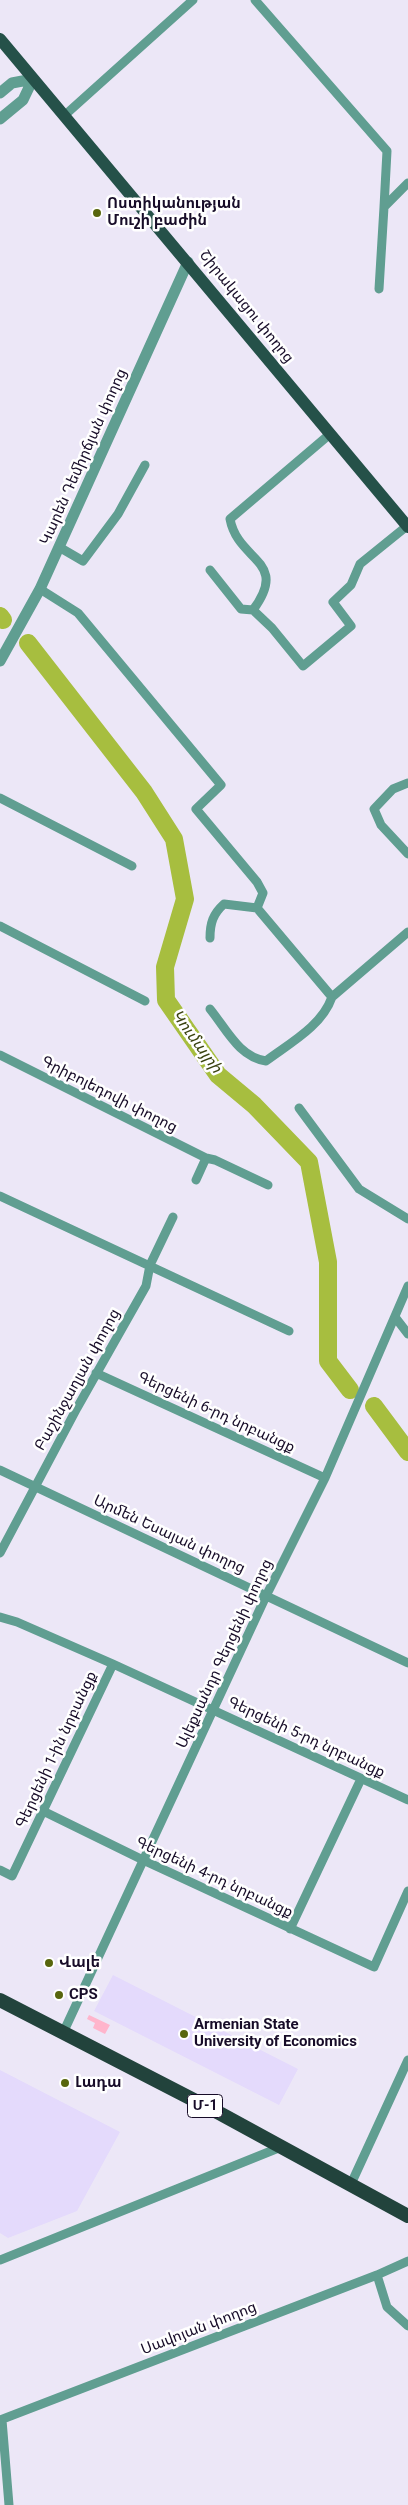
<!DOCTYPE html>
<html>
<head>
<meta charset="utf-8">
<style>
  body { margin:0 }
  canvas { display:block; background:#ece7f7 }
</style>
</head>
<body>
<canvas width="408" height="2505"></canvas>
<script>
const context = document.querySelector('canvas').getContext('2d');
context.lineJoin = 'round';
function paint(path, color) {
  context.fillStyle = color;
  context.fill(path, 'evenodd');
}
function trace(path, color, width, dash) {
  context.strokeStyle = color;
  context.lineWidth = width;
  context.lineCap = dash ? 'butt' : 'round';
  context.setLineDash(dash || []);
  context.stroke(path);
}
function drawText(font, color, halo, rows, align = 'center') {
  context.font = font + ' Roboto,"Noto Sans Armenian",sans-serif';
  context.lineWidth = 5;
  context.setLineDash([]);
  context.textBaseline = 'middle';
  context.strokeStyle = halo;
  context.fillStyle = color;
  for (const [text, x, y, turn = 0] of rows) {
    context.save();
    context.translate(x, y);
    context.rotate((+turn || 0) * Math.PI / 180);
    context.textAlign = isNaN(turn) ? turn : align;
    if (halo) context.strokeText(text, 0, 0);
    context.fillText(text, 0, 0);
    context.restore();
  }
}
paint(new Path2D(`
  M113,1975L298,2069L279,2105L94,2011Z
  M0,2070L120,2132L77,2211L8,2238L0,2233Z`), '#e4dafc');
paint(new Path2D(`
  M89,2015L110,2025L105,2034L93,2028L95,2023L87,2019Z`), '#ffb5cc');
trace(new Path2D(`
  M0,616L3,620
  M28,643L144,792L174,839L185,899L165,967L166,1000L218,1075L254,1105L309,1162L328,1262V1361L350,1390
  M374,1406L408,1452`), '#a7be3f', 18);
trace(new Path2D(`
  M255,0L387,151L384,207
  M65,115L193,0
  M379,289L384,207L408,183
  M330,434L230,519C238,562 290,560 253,610L272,628L303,666L351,626L333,602L351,585L360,564L407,526
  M59,547L83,561L118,514L145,465
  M210,570L241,609L253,610
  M40,589L78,613L221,785L196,809L257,882L263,893L257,908L332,997L408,932
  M408,783L393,789L374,809L381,825L408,854
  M0,798L132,866
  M0,926L145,1001
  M210,938C210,923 213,914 224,904L257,908
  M210,1009C227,1030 239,1057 266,1061C290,1043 322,1026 332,997
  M0,1055L206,1158L215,1160L268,1185
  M299,1108L359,1189L408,1219
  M196,1180L206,1158
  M0,1196L289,1331
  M395,1317L408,1334
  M96,1373L325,1478
  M0,1470L408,1663
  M0,1553L77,1408L146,1286L150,1265L173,1217
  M0,1617L17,1622L113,1664L408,1800
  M43,1811L143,1860L374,1967L408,1891
  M0,1870L12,1876L113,1664
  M290,1929L361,1779
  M63,2033L266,1596L325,1478L408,1286
  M351,2184L408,2060
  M0,2260L281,2147
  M377,2275L387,2307L408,2326
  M0,2420L377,2275L408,2261
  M2,2420L9,2505`), '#609e91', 9);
trace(new Path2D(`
  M0,93L12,83L33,79
  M0,119L23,100L33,79
  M0,661L40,589L59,547L188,262`), '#609e91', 11);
trace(new Path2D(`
  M0,39L408,527`), '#255149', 12);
trace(new Path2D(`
  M0,2000L221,2114L408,2216`), '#22433c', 14);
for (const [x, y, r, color] of [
  [97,213,5,"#58660d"],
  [49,1963,5,"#58660d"],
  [59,1995,5,"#58660d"],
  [184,2034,5,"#58660d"],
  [65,2083,5,"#58660d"]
]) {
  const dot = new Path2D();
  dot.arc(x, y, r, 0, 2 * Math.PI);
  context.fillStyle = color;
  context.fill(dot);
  trace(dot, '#fff', 2);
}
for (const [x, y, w] of [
  [205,2106,35]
]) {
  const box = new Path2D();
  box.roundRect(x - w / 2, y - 11.5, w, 23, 4);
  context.fillStyle = '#fff';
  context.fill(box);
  trace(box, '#170c28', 1);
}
drawText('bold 14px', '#170c28', null, [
  ["Մ-1",205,2106]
]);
drawText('bold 15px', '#170c28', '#fff', [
  ["Ոստիկանության",107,204],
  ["Մուշի բաժին",107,221],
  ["Վալե",59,1963],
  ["CPS",69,1995],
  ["Armenian State",194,2025],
  ["University of Economics",194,2042],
  ["Լադա",75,2083]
], 'left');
drawText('15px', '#170c28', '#fff', [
  ["Շիրակացու փողոց",246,307,51],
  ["Կարեն Դեմիրճյան փողոց",84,457,-66],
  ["Գրիբոյեդովի փողոց",109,1095,27],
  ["Բաշինջաղյան փողոց",78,1380,-61],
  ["Գերցենի 6-րդ նրբանցք",216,1413,25],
  ["Արմեն Եսայան փողոց",169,1535,25],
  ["Ալեքսանդր Գերցենի փողոց",225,1654,-65],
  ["Գերցենի 5-րդ նրբանցք",306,1738,25],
  ["Գերցենի 1-ին նրբանցք",57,1750,-65],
  ["Գերցենի 4-րդ նրբանցք",214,1878,25],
  ["Սավոյան փողոց",199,2329,-21]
]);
drawText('italic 16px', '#3a4310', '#fff', [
  ["Կումայրի",196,1042,54]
]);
</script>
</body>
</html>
